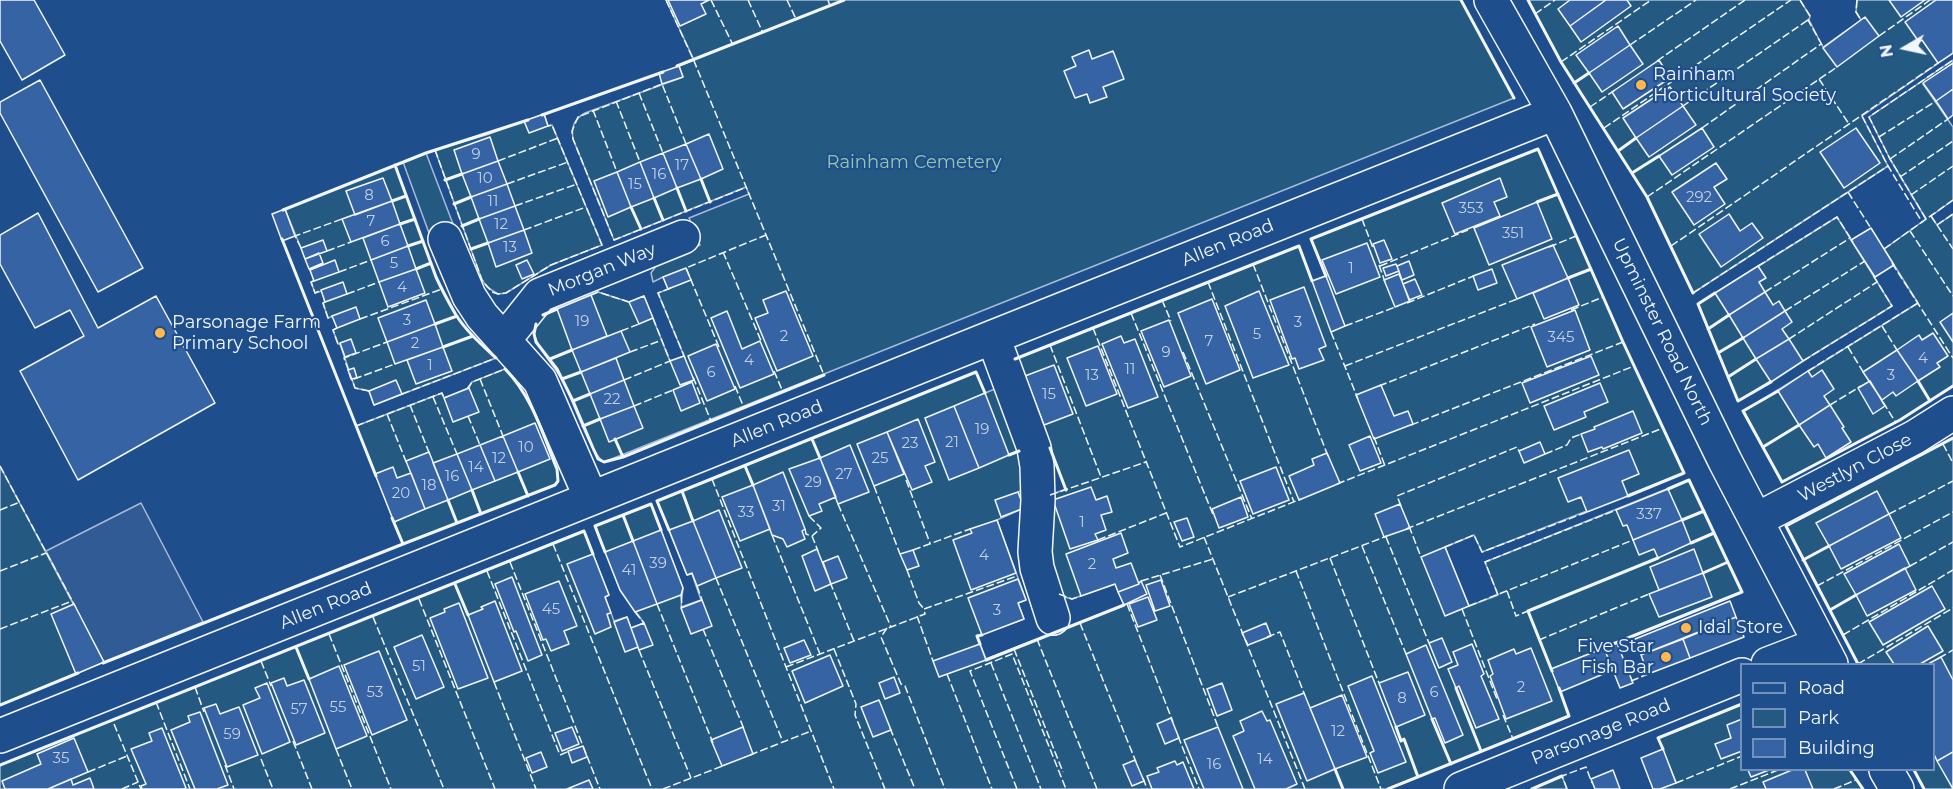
<!DOCTYPE html>
<html>
<head>
<meta charset="utf-8">
<style>
  body { margin:0 }
  #map { position:relative; width:1953px; height:789px; overflow:hidden; background:#1f4e8c; font-family:Montserrat,sans-serif }
  canvas { display:block }
  .legend { position:absolute; left:1740px; top:663px; width:195px; height:108px; box-sizing:border-box; background:#1f4e8c; border:2px solid #7391ba; margin:0; padding:8px 10px; list-style:none; font-size:18px; color:#f2f6ff }
  .legend li { display:flex; align-items:center; gap:12px; height:30px }
  .legend b { width:30px; border:2px solid #7391ba }
  .north { position:absolute; left:1875px; top:18px; width:60px; height:60px; -webkit-text-stroke:4px #1f4e8c; paint-order:stroke; rotate:261deg; font-size:16px; font-weight:700; line-height:24px; text-align:center; color:#f2f6ff }
  .north::after { content:''; display:block; margin:auto; width:21px; height:27px; background:#f2f6ff; clip-path:polygon(50% 0,100% 100%,50% 72%,0 100%) }
</style>
</head>
<body>
<div id="map">
<canvas width="1953" height="789"></canvas>
<ul class="legend">
<li><b style="height:8px;background:#1f4e8c"></b>Road</li>
<li><b style="height:16px;background:#245a82"></b>Park</li>
<li><b style="height:16px;background:#3563a3"></b>Building</li>
</ul>
<div class="north">N</div>
</div>
<script>
const context = document.querySelector('canvas').getContext('2d');
context.lineJoin = 'round';
function paint(path, color) {
  context.fillStyle = color;
  context.fill(path, 'evenodd');
}
function trace(path, color, width, dash) {
  context.strokeStyle = color;
  context.lineWidth = width;
  context.lineCap = dash ? 'butt' : 'round';
  context.setLineDash(dash || []);
  context.stroke(path);
}
function drawText(font, color, halo, rows, align = 'center') {
  context.font = font + ' Montserrat,sans-serif';
  context.lineWidth = 4.5;
  context.setLineDash([]);
  context.textBaseline = 'middle';
  context.strokeStyle = halo;
  context.fillStyle = color;
  for (const [text, x, y, turn = 0] of rows) {
    context.save();
    context.translate(x, y);
    context.rotate((+turn || 0) * Math.PI / 180);
    context.textAlign = isNaN(turn) ? turn : align;
    if (halo) context.strokeText(text, 0, 0);
    context.fillText(text, 0, 0);
    context.restore();
  }
}
const green = new Path2D(`
  M666,0H1461L1514,98L604,462C591,455 572,399 563,381C556,368 529,340 535,326C541,309 582,300 598,292L629,302L644,296L670,361L684,356L658,293L668,289L663,277L653,282L651,273L659,262L700,245L689,218L749,194L746,187L614,240L573,139C571,127 574,119 585,113L683,77L679,66L694,60Z
  M1528,0H1800L1810,16L1809,20L1823,47L1861,20L1856,12L1857,0H1953V53L1862,116L1888,166L1693,293L1647,197L1561,62Z
  M1953,60V63L1923,84L1953,127V200L1931,216L1937,225L1953,214V386L1900,420L1782,482L1744,411L1918,303L1884,249L1926,219L1890,159L1869,117Z
  M544,114L548,126L552,125L602,245L551,265L506,293L498,294L487,287L482,280L435,150L486,135Z
  M1538,149L1623,342L1684,473L1482,552L1474,535L1445,547L1469,606L1498,595L1485,562L1689,480L1742,592L1552,669L1569,716L1388,789H0V765L584,531L609,595L605,597L614,621L627,617L631,628L644,623L620,590L595,526L651,504L683,588L681,607L701,600L692,574L687,575L657,501L976,372L985,393L995,389L1025,466V489L1018,492L1024,508L997,520L1026,600L1018,603L1024,619L977,636L986,659L1124,605L1115,584L1072,599L1061,596L1049,575L1050,495L1066,489L1014,359L1299,246L1312,281L1325,276L1311,239Z
  M426,153L453,224L429,233L403,162Z
  M395,165L436,277C442,289 449,303 456,315C467,332 482,345 496,358L374,405L369,391L355,388L340,344H338L333,330L337,328L333,316L328,318L323,303L325,302L322,291L315,293L311,282L314,280L285,209Z
  M1837,217L1892,306L1738,401L1698,304Z
  M505,369C532,396 543,435 557,469L558,481L555,485L403,544L356,426L442,393L444,398L469,388L472,382Z
  M1953,438V789H1924L1914,770H1934V664H1858L1786,526Z
  M0,466L104,662L0,705Z
  M1741,704L1742,770H1850L1863,789H1660L1676,782L1658,738Z
  M1562,776L1567,789H1532Z`);
paint(green, '#245a82');
trace(green, '#a8bbd7', 1.5);
const parking = new Path2D(`
  M141,503L203,622L104,662L46,551Z`);
paint(parking, '#305b95');
trace(parking, '#a8bbd7', 1.5);
const building = new Path2D(`
  M0,0H34L65,55L22,80L0,41Z
  M668,0H709L701,4L706,14L680,26Z
  M1570,0H1606L1570,26L1558,9Z
  M1606,0H1627L1631,6L1581,42L1570,26Z
  M1889,0H1925L1901,17Z
  M1936,0H1953V53L1938,63L1922,40L1919,42L1905,22Z
  M1865,17L1879,36L1837,67L1823,48Z
  M1618,26L1630,45L1589,73L1576,55Z
  M1630,45L1643,64L1602,92L1589,73Z
  M1089,50L1092,59L1113,51L1124,79L1103,87L1107,97L1090,103L1087,94L1075,98L1064,71L1076,66L1072,57Z
  M1659,60L1670,78L1623,109L1612,92Z
  M1953,63V89L1936,101L1923,83Z
  M679,66L683,77L662,84L659,73Z
  M40,80L143,268L98,292L0,113V102Z
  M1670,87L1683,106L1636,138L1623,118Z
  M1953,89V115L1948,119L1936,101Z
  M1683,106L1696,125L1649,157L1636,138Z
  M544,114L548,126L529,133L524,121Z
  M1702,128L1714,147L1672,175L1659,156Z
  M1856,128L1880,163L1844,188L1820,152Z
  M709,134L723,169L701,179L686,144Z
  M490,137L498,161L462,174L454,150Z
  M686,144L701,179L677,188L663,153Z
  M663,153L677,188L654,198L640,162Z
  M498,161L507,184L471,197L462,174Z
  M640,162L654,198L631,207L617,172Z
  M1716,163L1727,179L1714,187L1725,204L1694,225L1672,192Z
  M617,172L631,207L608,217L594,181Z
  M383,178L392,201L355,215L346,191Z
  M1500,178L1507,197L1494,202L1500,216L1455,234L1442,203Z
  M507,184L515,206L479,219L471,197Z
  M392,201L400,224L351,242L342,219Z
  M1537,202L1552,239L1489,265L1474,228Z
  M515,206L524,230L488,243L479,219Z
  M285,209L295,236L282,241L272,214Z
  M38,213L98,328L156,296L215,403L78,480L20,371L84,336L70,310L35,328L0,264V235Z
  M1729,214L1740,231L1752,223L1763,238L1721,267L1699,234Z
  M400,224L408,246L371,260L363,238Z
  M1871,228L1894,265L1875,277L1851,240Z
  M524,230L532,253L496,267L488,243Z
  M323,240L327,251L305,259L301,248Z
  M1384,240L1392,259L1380,263L1373,244Z
  M1367,243L1380,277L1336,294L1322,260Z
  M1553,245L1568,278L1517,299L1502,265Z
  M408,246L416,269L379,282L371,260Z
  M319,253L323,263L309,269L305,259Z
  M335,260L339,272L314,281L310,270Z
  M527,260L534,274L522,279L516,265Z
  M1409,261L1414,275L1402,280L1397,266Z
  M1396,264L1399,271L1386,276L1383,268Z
  M1758,266L1766,278L1759,282L1765,292L1729,315L1715,293Z
  M686,268L691,280L668,289L663,277Z
  M416,269L425,293L388,307L379,282Z
  M1492,269L1497,283L1478,290L1473,276Z
  M1399,274L1410,301L1395,307L1384,280Z
  M1326,276L1345,326L1331,332L1312,281Z
  M1568,278L1579,305L1544,319L1533,293Z
  M1415,279L1422,295L1409,300L1403,284Z
  M343,282L347,294L325,302L321,290Z
  M1304,287L1326,346L1319,349L1324,360L1299,369L1295,358L1292,359L1270,300Z
  M786,291L813,356L777,371L755,318L768,313L763,300Z
  M1259,291L1289,365L1253,378L1225,306Z
  M1765,292L1773,305L1779,301L1785,311L1743,338L1729,315Z
  M591,295L607,336L572,350L557,309Z
  M644,296L653,318L639,324L629,302Z
  M1212,299L1240,370L1206,384L1178,313Z
  M426,300L435,324L387,342L378,318Z
  M356,307L360,319L337,328L332,316Z
  M1575,310L1590,350L1547,367L1531,327Z
  M727,311L742,349L760,341L774,374L740,388L711,318Z
  M1785,311L1792,322L1782,329L1789,339L1756,359L1743,338Z
  M1953,313V342L1940,322Z
  M1169,320L1191,376L1164,387L1141,331Z
  M435,324L443,347L395,364L387,342Z
  M621,331L630,352L581,372L572,350Z
  M1933,333L1948,356L1937,363L1940,367L1918,381L1897,350L1919,335L1922,340Z
  M1121,336L1124,343L1135,339L1158,397L1128,408L1102,344Z
  M351,339L356,353L345,357L340,343Z
  M1789,339L1803,361L1771,382L1756,359Z
  M716,344L735,389L707,401L688,356Z
  M1098,346L1117,394L1086,406L1067,358Z
  M443,347L452,371L416,384L407,360Z
  M1897,350L1918,381L1896,396L1893,392L1882,400L1863,372Z
  M684,356L694,380L680,385L670,361Z
  M1591,356L1599,375L1530,403L1522,383Z
  M616,358L624,380L590,394L581,372Z
  M1054,365L1073,414L1044,425L1025,376Z
  M354,368L357,378L351,379L348,370Z
  M1822,370L1834,389L1824,396L1830,405L1799,425L1778,391L1808,371L1812,377Z
  M396,380L402,394L374,405L369,391Z
  M624,380L634,406L600,419L590,394Z
  M1870,381L1885,406L1873,414L1858,388Z
  M692,382L700,403L681,411L673,390Z
  M1600,383L1608,402L1584,412L1586,417L1554,430L1544,406Z
  M1381,385L1394,416L1408,411L1413,424L1374,439L1356,395Z
  M469,388L479,412L453,422L444,398Z
  M985,393L1009,455L979,468L954,406Z
  M1830,405L1844,427L1842,428L1851,442L1826,458L1818,444L1814,447L1799,425Z
  M634,406L643,428L609,442L600,419Z
  M954,406L979,468L949,480L925,418Z
  M1633,411L1642,433L1603,449L1602,447L1588,452L1581,434L1595,429L1594,427Z
  M918,419L935,462L925,466L932,482L912,490L887,432Z
  M535,423L550,459L518,472L503,436Z
  M887,432L904,474L874,486L857,444Z
  M503,436L518,472L495,481L480,445Z
  M1370,436L1381,463L1360,471L1349,445Z
  M1540,442L1545,454L1524,463L1519,451Z
  M480,445L495,481L472,490L457,454Z
  M850,445L869,492L838,504L820,458Z
  M1629,450L1639,474L1622,481L1628,496L1587,512L1581,497L1568,502L1558,478Z
  M429,452L448,500L425,509L406,461Z
  M1327,453L1340,483L1299,500L1289,476L1314,465L1312,459Z
  M457,454L472,490L448,500L433,463Z
  M820,458L836,497L819,504L822,511L809,516L789,469Z
  M393,467L397,478L411,473L425,509L394,522L375,474Z
  M1276,467L1289,500L1253,514L1240,481Z
  M783,472L805,529L802,531L805,539L787,547L783,539L772,535L753,485Z
  M753,485L770,529L740,541L722,497Z
  M1091,487L1096,500L1107,496L1112,512L1101,515L1106,530L1095,534L1098,540L1070,549L1053,500Z
  M1668,489L1682,520L1633,540L1627,525L1623,526L1616,510Z
  M1877,491L1889,514L1829,546L1816,523Z
  M1018,492L1024,508L1001,517L995,500Z
  M1241,497L1248,517L1219,528L1212,509Z
  M1400,504L1410,528L1384,537L1375,514Z
  M719,510L742,568L716,578L693,521Z
  M1889,514L1901,538L1841,569L1829,546Z
  M1187,518L1194,537L1182,541L1174,522Z
  M997,520L1016,573L971,590L953,540L972,533L970,529Z
  M1682,520L1691,543L1658,558L1654,549L1639,555L1633,540Z
  M693,521L716,578L697,586L692,573L687,575L669,530Z
  M661,530L683,588L681,595L657,604L633,541Z
  M1121,533L1128,553L1113,559L1116,568L1131,563L1139,584L1118,592L1115,584L1081,596L1066,554Z
  M633,541L657,604L635,612L620,590L605,552Z
  M1899,544L1910,566L1856,595L1844,574Z
  M1445,547L1469,606L1445,616L1421,557Z
  M817,549L831,584L815,591L802,556Z
  M1694,549L1703,573L1659,590L1650,567Z
  M913,550L919,566L907,570L900,554Z
  M593,554L609,595L605,597L611,613L607,614L611,627L595,634L567,564Z
  M838,556L847,578L831,584L823,562Z
  M1905,568L1916,590L1867,616L1856,595Z
  M1703,573L1712,597L1659,617L1649,594Z
  M512,577L542,655L528,661L516,631L514,632L495,584Z
  M1018,579L1026,600L1018,603L1024,619L982,635L968,598Z
  M1161,580L1170,606L1155,611L1146,585Z
  M559,581L577,626L564,631L569,644L551,651L546,639L543,640L525,594Z
  M1141,581L1147,594L1124,605L1118,592L1139,584V583Z
  M1932,586L1945,609L1883,645L1869,622Z
  M1148,597L1157,620L1138,627L1129,604Z
  M702,600L712,626L691,634L681,608Z
  M495,601L522,671L494,682L468,615L483,609L481,607Z
  M1730,601L1736,617L1641,655L1635,639Z
  M459,603L488,678L458,689L430,618L445,612L444,609Z
  M74,604L104,662L76,674L51,614Z
  M627,617L638,647L625,652L614,622Z
  M1736,617L1744,637L1690,658L1683,639Z
  M644,623L653,645L639,650L631,628Z
  M1266,623L1271,636L1248,645L1242,633Z
  M1928,626L1943,651L1920,664H1894L1886,652Z
  M422,635L444,687L416,699L394,647Z
  M1442,638L1452,662L1439,668L1429,643Z
  M1683,639L1690,658L1648,674L1641,655Z
  M804,640L811,655L790,663L784,648Z
  M1617,643L1633,683L1620,688L1604,648Z
  M980,644L986,660L939,677L933,661Z
  M1472,644L1484,674L1481,676L1499,719L1476,728L1459,686L1456,688L1448,669L1458,665L1453,652Z
  M1426,645L1463,735L1445,743L1435,718L1432,719L1406,654Z
  M1531,648L1552,701L1506,719L1490,676L1493,674L1488,660L1514,649L1516,654Z
  M1604,648L1613,670L1560,692L1551,669Z
  M379,651L407,720L372,735L344,665Z
  M830,655L843,686L805,703L792,671Z
  M1941,657L1953,680V752L1937,761L1934,754V664H1928Z
  M339,666L367,736L336,749L309,679Z
  M1408,672L1425,715L1396,727L1379,683Z
  M1372,676L1406,762L1378,773L1370,753L1374,751L1348,686Z
  M894,677L900,693L885,699L879,683Z
  M284,678L287,686L304,680L325,733L296,745L271,683Z
  M267,683L290,742L262,754L243,705L260,698L255,688Z
  M1222,683L1232,710L1217,716L1207,689Z
  M1304,693L1335,769L1307,781L1276,704Z
  M1342,695L1367,757L1335,769L1310,708Z
  M879,700L891,730L873,737L861,707Z
  M216,704L220,714L239,707L258,755L227,767L204,708Z
  M1262,711L1267,721L1270,720L1297,784L1286,789H1255L1233,736L1244,731L1240,721Z
  M200,712L228,785L217,789H195L171,730L190,722L188,716Z
  M1171,718L1179,738L1165,744L1157,724Z
  M1742,719V751L1721,759L1715,744L1731,738L1727,725Z
  M572,727L579,744L562,751L555,733Z
  M743,727L753,754L722,766L711,740Z
  M1218,727L1243,789H1204L1184,740Z
  M162,728L186,788L184,789H142L141,786L146,784L131,749L152,741L149,733Z
  M74,738L88,772L48,789H5L2,781L41,764L37,754Z
  M583,746L587,757L572,763L568,751Z
  M1663,749L1676,783L1660,789H1653L1641,758Z
  M541,752L547,767L532,773L526,758Z
  M1953,752V789L1937,761Z
  M1135,760L1144,781L1132,786L1123,765Z
  M1175,761L1177,765L1183,762L1194,789H1152L1147,776L1159,772L1157,768Z
  M1613,770L1620,789H1595L1591,779Z
  M1748,770H1769L1751,777Z
  M1792,770H1805L1813,789H1766L1763,782Z
  M90,778L94,789H48L71,779L73,785Z
  M589,780L593,789H567Z`);
paint(building, '#3563a3');
trace(building, '#f2f6ff', 1.5);
const minor = new Path2D(`
  M1491,0L1555,113L1725,461L1831,664
  M445,239L469,296L482,316L540,381L591,498
  M993,337L1034,448L1037,466L1038,500L1035,552L1037,568L1053,618
  M504,340L540,295L683,237
  M1756,520L1915,437L1953,413
  M1768,664L1820,644
  M0,736L993,337L1555,113
  M1886,770L1897,789
  M1461,789L1742,675`);
trace(minor, '#f2f6ff', 36);
trace(minor, '#1f4e8c', 33);
trace(new Path2D(`
  M666,0L694,61L824,375
  M711,0L733,45
  M748,0L763,33
  M787,0L796,19
  M828,0L830,6
  M1800,0L1810,16L1808,20L1822,45
  M1857,0L1856,12L1861,20
  M1535,14L1555,0
  M1879,36L1930,0
  M1630,45L1696,0
  M1657,61L1745,0
  M1561,62L1651,0
  M1819,79L1849,124
  M639,93L663,153
  M616,101L640,162
  M1683,106L1808,20
  M1590,107L1615,90
  M593,110L617,172
  M1862,116L1888,166L1922,222
  M1604,128L1791,0
  M1702,128L1821,44
  M1879,137L1936,101
  M686,144L662,84L578,117L572,131L573,139L614,240L747,187
  M435,150L482,280L492,292L498,294L506,293L551,265L602,245L552,125L548,126
  M1890,159L1948,119
  M498,161L558,138
  M1900,177L1953,141
  M507,184L568,162
  M1848,192L1872,230
  M1911,195L1953,166
  M1647,197L1837,67
  M515,206L577,184
  M1931,216L1953,249
  M1362,219L1373,248
  M1926,219L1890,159L1869,117L1953,60
  M1937,225L1953,214
  M524,230L586,207
  M1910,231L1953,296
  M1671,246L1938,63
  M1549,247L1576,236
  M301,248L295,236L342,219
  M1884,249L1953,200
  M327,251L351,242
  M723,252L762,343
  M1892,263L1953,358
  M1253,264L1328,456
  M1379,265L1385,282
  M1380,266L1468,230
  M1758,266L1837,217L1853,242
  M339,272L371,260
  M314,281L311,282L315,293L321,290
  M1208,282L1294,502
  M671,288L658,293L685,358
  M1765,292L1850,238
  M1693,293L1888,166
  M347,294L379,282
  M591,295L598,292L629,302
  M1162,300L1171,321
  M325,302L323,303L328,318L332,316
  M1407,303L1476,275
  M1571,310L1603,297
  M1785,311L1865,261
  M1131,313L1214,517
  M360,319L442,289
  M1345,326L1398,306
  M1882,326L1897,350
  M337,328L333,330L338,344L340,343
  M1093,328L1180,547L1301,499
  M621,331L639,324
  M1331,332L1358,399
  M1789,339L1877,282
  M1050,345L1101,477
  M719,347L686,268L766,235
  M1848,347L1865,375
  M630,352L662,340
  M1183,352L1252,519
  M1803,361L1892,306L1873,275
  M1345,366L1517,299
  M774,371L783,392
  M1808,371L1918,303
  M693,377L711,421
  M354,379L395,364
  M480,379L503,436
  M624,380L670,361L653,318
  M735,386L744,408
  M1379,386L1535,324
  M467,389L472,382L505,369
  M369,391L355,388L344,358L387,342
  M402,394L496,358
  M433,397L457,454
  M1883,402L1896,423
  M410,405L430,455
  M1830,405L1861,386
  M634,406L673,390
  M387,414L407,464
  M468,416L480,445
  M1411,425L1623,342
  M356,426L442,393L444,398L447,397
  M1374,437L1385,466
  M1943,444L1953,463
  M1545,454L1567,445L1571,438L1581,434
  M0,466L75,606
  M712,479L834,789
  M906,480L930,543
  M1337,484L1634,366
  M874,486L900,554
  M1050,495L1146,462
  M838,504L891,627
  M1401,506L1397,496L1517,447L1519,451
  M0,510L20,502
  M1889,514L1953,481
  M809,516L821,528L812,536
  M1409,526L1421,557
  M805,529L806,534L812,536L818,551
  M1406,529L1663,428
  M772,535L820,654
  M1204,537L1305,789
  M1386,537L1429,643
  M1098,540L1166,513
  M553,544L652,789
  M1362,546L1406,654
  M1445,547L1474,535L1482,552L1587,512
  M913,550L970,529
  M1330,558L1379,683
  M510,562L600,789
  M1910,566L1953,542
  M907,570L919,603L924,609
  M0,571L46,553
  M487,571L560,755L572,750
  M1296,571L1381,789
  M1160,575L1218,727
  M716,578L783,742
  M1141,581L1213,559
  M830,582L854,641
  M697,586L702,600
  M1817,586L1953,512
  M1507,591L1516,616L1528,611
  M1059,594L1072,599L1081,596
  M681,595L682,608
  M1498,595L1485,562L1616,510
  M1228,597L1387,536
  M419,599L495,789
  M657,604L713,743
  M1127,604L1173,722
  M1469,606L1633,540
  M1462,609L1497,699
  M635,612L644,623
  M917,616L933,661
  M373,617L444,789
  M1080,623L1136,762
  M887,628L881,637L901,684L905,686L945,789
  M0,629L72,601
  M703,629L744,729
  M329,634L391,789
  M1843,635L1953,570
  M1267,637L1280,632L1304,693
  M1037,639L1097,789
  M1539,640L1649,594
  M834,649L856,704L855,715L885,789
  M1014,649L1063,772
  M639,650L691,778
  M1939,658L1953,650
  M261,661L271,686
  M991,663L1041,789
  M1858,664L1953,608
  M786,667L925,614L924,609L1017,576
  M947,674L992,789
  M1631,681L1648,674
  M494,682L536,789
  M195,687L204,712
  M156,702L190,789
  M1503,715L1513,739
  M114,724L141,789
  M890,728L915,789
  M1178,736L1199,789
  M293,741L312,789
  M336,749L352,789
  M750,755L811,731
  M261,759L273,789
  M225,765L234,789
  M88,772L127,756
  M1143,778L1147,789
  M1676,783L1742,756
  M122,789L138,782
  M663,789L725,765
  M1017,789L970,671L1012,654L1066,789
  M1567,789L1562,776L1586,767L1592,783
  M1730,789L1778,770
  M1834,789L1856,780`), '#f2f6ff', 1.5, [8, 3]);
trace(new Path2D(`
  M1461,0L1514,98
  M1528,0L1561,62L1647,197L1693,293
  M677,66L844,0
  M1574,83L1589,73
  M542,115L663,72
  M1618,151L1636,138
  M395,165L436,277C442,290 449,303 456,315C467,332 482,345 496,358
  M1632,173L1659,156
  M701,179L710,202
  M445,180L462,174
  M677,188L686,211
  M654,198L663,220
  M392,201L406,196
  M1537,202L1558,194
  M454,204L471,197
  M631,207L641,229
  M283,210L426,153L528,120
  M400,224L415,219
  M462,226L479,219
  M282,239L376,476
  M408,246L423,241
  M471,249L488,243
  M416,269L431,263
  M1326,276L1311,239L1538,149L1623,342L1684,473L1628,496
  M1568,278L1591,269
  M1715,293L1698,304L1738,401L1771,382
  M543,315L557,309
  M435,324L457,316
  M536,324L534,334L536,342L557,369L573,401L593,448L598,459L604,462L623,457L824,375
  M1708,329L1729,315
  M443,347L473,336
  M1718,353L1743,338
  M550,359L572,350
  M1015,359L1299,246L1312,281
  M1728,377L1756,359
  M562,379L581,372
  M1918,381L1930,401
  M1778,391L1743,411L1782,482L1900,420L1953,386
  M573,401L590,394
  M583,426L600,419
  M615,439L623,457
  M812,439L820,458
  M1763,447L1799,425
  M1050,448L1066,490
  M1009,455L1019,451
  M745,466L753,485
  M518,472L528,496
  M472,490L481,514
  M682,491L693,521
  M448,500L457,523
  M623,515L633,541
  M1682,520L1704,511
  M669,530L657,501L976,372L985,393
  M1691,543L1714,533
  M403,544L555,485L558,481L557,469C543,435 532,396 505,369
  M605,552L595,526L651,504L661,530
  M1803,560L1829,546
  M1703,573L1728,562
  M455,584L468,615
  M1830,610L1856,595
  M980,644L977,636L982,635
  M1613,644L1742,592L1689,480L1668,489
  M296,647L309,679
  M986,660L1124,605
  M103,663L403,544L392,518
  M1858,664L1786,526L1953,438
  M1552,671L1528,611L1658,558
  M1456,688L1481,751
  M0,705L78,673
  M1432,719L1451,764
  M1396,727L1401,741L1404,739L1418,777
  M1663,749L1658,738L1742,704
  M0,765L584,531L593,554
  M1335,769L1343,789
  M1850,770L1863,789
  M1914,770L1924,789
  M1388,789L1569,716L1559,688
  M1532,789L1562,776`), '#f2f6ff', 3);
for (const [x, y, r, color] of [
  [1641,85,6,"#ffb74d"],
  [160,333,6,"#ffb74d"],
  [1686,628,6,"#ffb74d"],
  [1666,657,6,"#ffb74d"]
]) {
  const dot = new Path2D();
  dot.arc(x, y, r, 0, 2 * Math.PI);
  context.fillStyle = color;
  context.fill(dot);
  trace(dot, '#1f4e8c', 2);
}
drawText('15px', '#c3d1e8', null, [
  ["9",476,155],
  ["17",682,166],
  ["16",659,175],
  ["10",485,179],
  ["15",635,185],
  ["8",369,196],
  ["292",1699,198],
  ["11",493,202],
  ["353",1471,209],
  ["7",371,222],
  ["12",501,225],
  ["351",1513,234],
  ["6",385,242],
  ["13",510,248],
  ["5",394,264],
  ["1",1351,269],
  ["4",402,288],
  ["3",407,321],
  ["19",582,322],
  ["3",1298,323],
  ["5",1257,335],
  ["2",784,337],
  ["345",1561,338],
  ["7",1209,342],
  ["2",415,344],
  ["9",1166,353],
  ["4",1923,359],
  ["4",749,361],
  ["1",430,366],
  ["11",1130,370],
  ["6",711,373],
  ["13",1092,376],
  ["3",1891,376],
  ["15",1049,395],
  ["22",612,400],
  ["19",982,430],
  ["21",952,443],
  ["23",910,444],
  ["10",526,448],
  ["12",499,459],
  ["25",880,459],
  ["14",476,468],
  ["27",844,475],
  ["16",452,477],
  ["29",813,483],
  ["18",429,486],
  ["20",401,494],
  ["31",779,507],
  ["33",746,513],
  ["337",1649,515],
  ["1",1082,523],
  ["4",984,556],
  ["39",658,564],
  ["2",1092,565],
  ["41",629,571],
  ["45",551,610],
  ["3",997,611],
  ["51",419,667],
  ["2",1521,688],
  ["53",375,693],
  ["6",1434,693],
  ["8",1402,699],
  ["55",338,708],
  ["57",299,710],
  ["12",1338,732],
  ["59",232,735],
  ["35",61,759],
  ["14",1265,760],
  ["16",1214,765]
]);
drawText('18px', '#f2f6ff', '#1f4e8c', [
  ["Rainham",1653,75],
  ["Horticultural Society",1653,96],
  ["Parsonage Farm",172,323],
  ["Primary School",172,344],
  ["Idal Store",1698,628],
  ["Five Star",1654,647,"right"],
  ["Fish Bar",1654,668,"right"]
], 'left');
drawText('18px', '#97c8a6', '#1f4e8c', [
  ["Rainham Cemetery",914,163]
]);
drawText('18px', '#f2f6ff', '#1f4e8c', [
  ["Allen Road",1228,243,-22],
  ["Morgan Way",602,270,-22],
  ["Upminster Road North",1662,332,64],
  ["Allen Road",777,424,-22],
  ["Westlyn Close",1855,468,-28],
  ["Allen Road",326,606,-22],
  ["Parsonage Road",1601,732,-22]
]);
</script>
</body>
</html>
